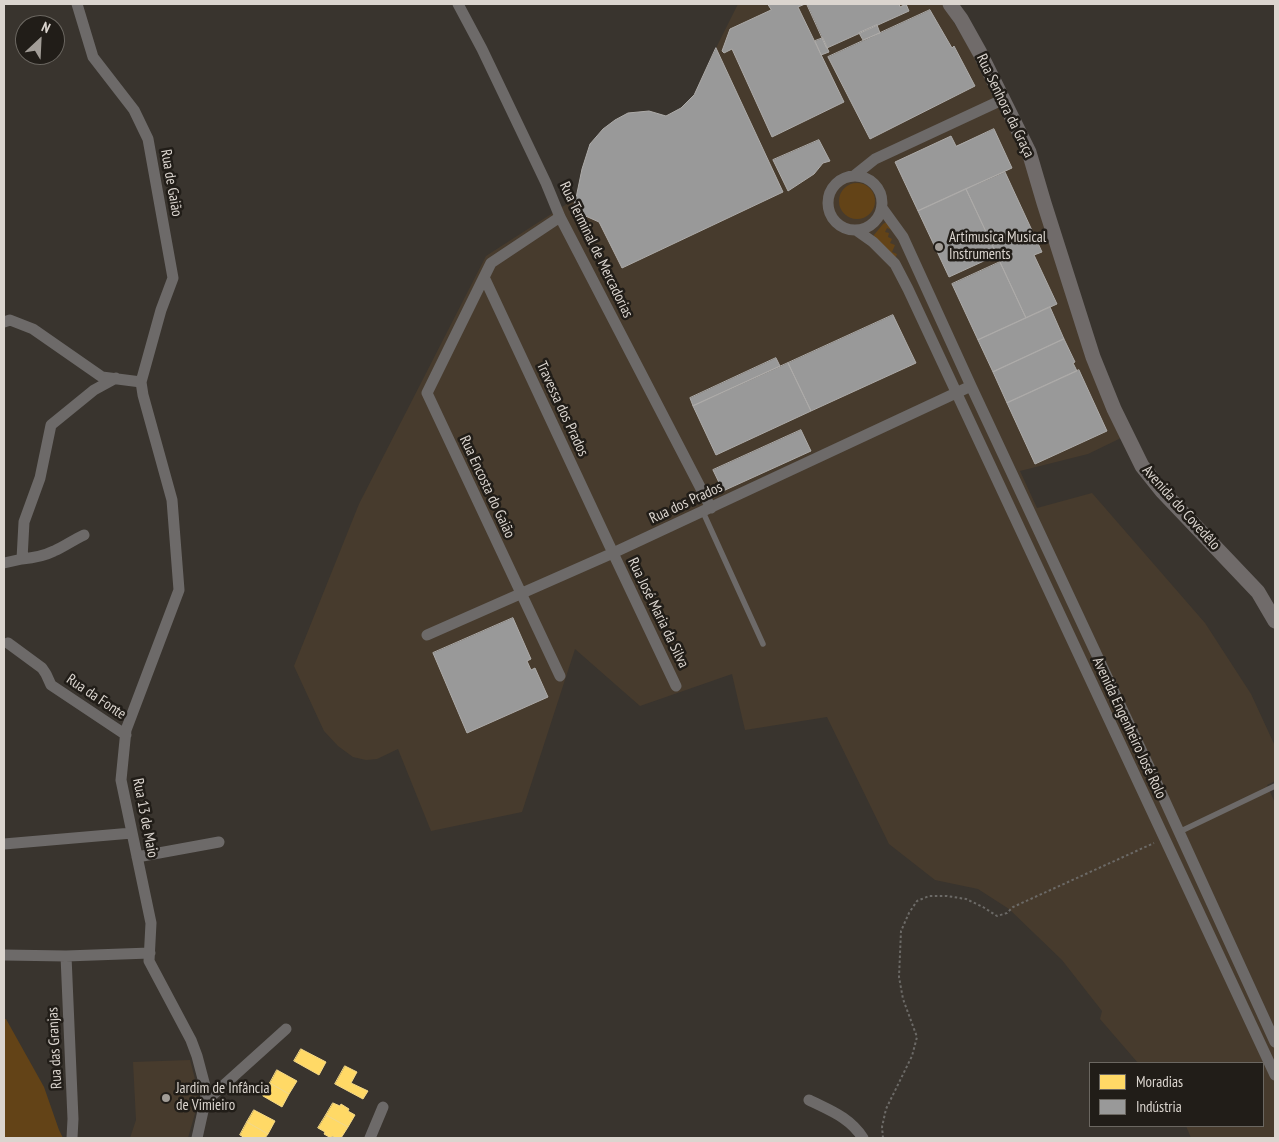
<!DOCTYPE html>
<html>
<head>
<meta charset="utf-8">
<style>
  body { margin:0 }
  #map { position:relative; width:1279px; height:1142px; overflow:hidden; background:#39342e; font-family:"PT Sans Narrow",sans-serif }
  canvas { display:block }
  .frame { position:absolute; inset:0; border:5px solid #dbd5cf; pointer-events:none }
  .legend { position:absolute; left:1089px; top:1062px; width:175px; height:65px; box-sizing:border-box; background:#211d18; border:1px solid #6b6761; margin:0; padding:6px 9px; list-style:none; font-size:15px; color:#dbd5cf }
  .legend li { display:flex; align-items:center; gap:10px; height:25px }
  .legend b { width:25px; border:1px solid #6b6761 }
  .north { position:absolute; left:15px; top:15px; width:50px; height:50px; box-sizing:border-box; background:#211d18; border:1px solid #6b6761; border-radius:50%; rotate:25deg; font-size:14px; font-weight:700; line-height:20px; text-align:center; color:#dbd5cf }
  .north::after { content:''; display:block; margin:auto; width:18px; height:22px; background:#a29d97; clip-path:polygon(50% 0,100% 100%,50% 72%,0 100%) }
</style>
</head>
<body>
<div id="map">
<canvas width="1279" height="1142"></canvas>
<div class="frame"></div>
<ul class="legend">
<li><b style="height:14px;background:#ffd966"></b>Moradias</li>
<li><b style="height:14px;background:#999"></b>Indústria</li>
</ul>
<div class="north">N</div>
</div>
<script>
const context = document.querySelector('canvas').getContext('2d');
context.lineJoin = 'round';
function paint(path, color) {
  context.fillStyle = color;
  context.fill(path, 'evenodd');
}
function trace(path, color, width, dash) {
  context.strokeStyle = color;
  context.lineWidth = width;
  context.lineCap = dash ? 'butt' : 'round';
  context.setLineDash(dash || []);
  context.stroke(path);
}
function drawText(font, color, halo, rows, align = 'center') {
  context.font = font + ' "PT Sans Narrow",sans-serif';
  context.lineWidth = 5;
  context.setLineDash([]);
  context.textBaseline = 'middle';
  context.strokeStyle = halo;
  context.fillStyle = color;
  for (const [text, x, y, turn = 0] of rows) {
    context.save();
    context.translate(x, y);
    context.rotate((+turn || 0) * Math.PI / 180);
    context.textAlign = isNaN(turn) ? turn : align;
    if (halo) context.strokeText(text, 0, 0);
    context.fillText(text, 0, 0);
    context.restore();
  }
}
paint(new Path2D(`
  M738,4H943L994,90L1023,157L1121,438L1088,454L1020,471L1037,508L1092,493L1205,623L1251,694L1275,746V781L1267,785L1275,803V1138H1191L1186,1126H1263V1063H1138L1100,1019L1102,1011L1062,960L1009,909L978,889L935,880L889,844L827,717L745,730L732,674L640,706L575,649L522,812L431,831L398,749L377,759L366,760L353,757L338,746L324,731L294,666L359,504L486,256L576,198L601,131L615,120L628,113L649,111L666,116L681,108L694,95L716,48Z
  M190,1060L194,1075L198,1094V1103L188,1138H130L136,1120L133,1062Z`), '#473b2d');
paint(new Path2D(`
  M839 201a18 18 0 1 1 36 0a18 18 0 1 1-36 0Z
  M887,222L894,231L887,228L885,232L889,233L888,237L892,239L890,243L895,245L892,252L897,254L895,259L874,239V235L883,224Z
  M4,1019H6L44,1087L59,1130L63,1138H4Z`), '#634317');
const homes = new Path2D(`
  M301,1049L326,1062L319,1075L294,1061Z
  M345,1066L357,1072L351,1083L368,1091L363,1099L335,1084Z
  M277,1070L297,1081L289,1094L270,1083Z
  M270,1083L289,1094L282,1107L263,1096Z
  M333,1103L340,1106L341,1104L349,1109L348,1111L355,1115L348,1127L326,1115Z
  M254,1110L275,1121L268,1134L247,1122Z
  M326,1115L348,1127L341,1138H336L332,1136L331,1138L324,1134L325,1132L318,1128Z
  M247,1122L268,1134L265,1138H245L240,1135Z`);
paint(homes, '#ffd966');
trace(homes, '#f4d886', 1);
const industry = new Path2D(`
  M768,4H805L798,7L844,102L772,137L732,49L724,53L722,51L730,29L771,10Z
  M807,4H899L900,7L906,4L909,11L827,48Z
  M930,10L952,48L954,46L975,86L870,139L828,57Z
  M877,25L880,33L863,40L859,33Z
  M823,38L829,52L821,55L815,41Z
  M716,48L783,192L622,268L599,222L572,210L576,198L582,169L590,144L603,129L615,120L628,113L649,111L666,116L681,108L694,95Z
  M994,129L1012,168L918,211L895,162L951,136L956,146Z
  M819,140L830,161L823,163L814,174L788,191L773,160Z
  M1005,172L1042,252L1034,255L1057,304L1026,318L966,189Z
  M966,189L997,255L949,277L918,211Z
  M1000,262L1026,318L978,340L952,284Z
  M1050,307L1064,339L993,372L978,340Z
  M893,315L916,363L811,411L788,363Z
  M1064,339L1075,362L1073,363L1077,371L1007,403L993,372Z
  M776,358L780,366L693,406L690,398Z
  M788,363L811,411L716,455L693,406Z
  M1079,370L1107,431L1035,464L1007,403Z
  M801,430L811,451L723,491L713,470Z
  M513,618L531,659L527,661L531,670L535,668L548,697L467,733L433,653Z`);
paint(industry, '#999');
trace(industry, '#adaba9', 1);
trace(new Path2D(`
  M883,1138L882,1127L886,1109L912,1056L917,1037L903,999L899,977L901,931L909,913L917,901L929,896H947L966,899L983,907L997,916L1007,913L1013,907L1154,843`), '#6c6a67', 2, [2.5, 2.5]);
trace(new Path2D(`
  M703,512L763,644
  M1179,832L1275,786`), '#6d6a69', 5.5);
trace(new Path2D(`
  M77,4L93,57L134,110L148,139L173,278L161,310L141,382L143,395L172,500L179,590L126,730L121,780L151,923L149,961L191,1040L197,1056L206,1090L205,1102L197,1138
  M458,4L482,49L546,183L560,217L711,508
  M855,175L875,159L1004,99
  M828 203a27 27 0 1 1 54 0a27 27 0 1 1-54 0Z
  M882,208L903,237L971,386L1159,788L1275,1042
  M856,230L873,242L895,264L908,289L1275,1075
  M484,277L613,553L676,686
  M4,322L10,320L33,329L102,377L141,382
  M84,535C73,540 64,547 54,551C44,556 33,558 22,559L24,522L40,478L51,425L94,390L116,378
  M4,563L22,559
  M427,635L613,553L971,386
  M8,643L42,668L46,674L51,685L126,735
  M560,676L427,393L491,263L560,217
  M4,844L132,833
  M137,857L219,842
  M4,955L66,956L150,953
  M66,956L73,1119L72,1138
  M809,1100C831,1111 849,1117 863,1138
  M205,1102L286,1029
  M370,1138L383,1107`), '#6d6a69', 11);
trace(new Path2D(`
  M950,4L961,19L980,53L1029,152L1044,203L1093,357L1114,409L1142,466L1162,491L1258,592L1275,621`), '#706b6a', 15);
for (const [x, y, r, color] of [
  [939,247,5,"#a29d97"],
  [166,1098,5,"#a29d97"]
]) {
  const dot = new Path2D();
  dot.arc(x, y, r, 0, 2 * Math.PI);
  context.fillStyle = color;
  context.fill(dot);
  trace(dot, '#211d18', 2);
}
drawText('15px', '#dbd5cf', '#211d18', [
  ["Rua Senhora da Graça",1005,106,64],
  ["Rua de Gaião",171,183,80],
  ["Rua Terminal de Mercadorias",596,250,64],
  ["Travessa dos Prados",562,409,65],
  ["Rua Encosta do Gaião",487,487,65],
  ["Rua dos Prados",686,503,-25],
  ["Avenida do Covedêlo",1181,508,48],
  ["Rua José Maria da Silva",658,613,64],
  ["Rua da Fonte",96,697,34],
  ["Avenida Engenheiro José Rolo",1129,728,65],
  ["Rua 13 de Maio",145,818,79],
  ["Rua das Granjas",55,1048,-93]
]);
drawText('15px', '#dbd5cf', '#211d18', [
  ["Artimusica Musical",949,238],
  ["Instruments",949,255],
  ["Jardim de Infância",176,1089],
  ["de Vimieiro",176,1106]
], 'left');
</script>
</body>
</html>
